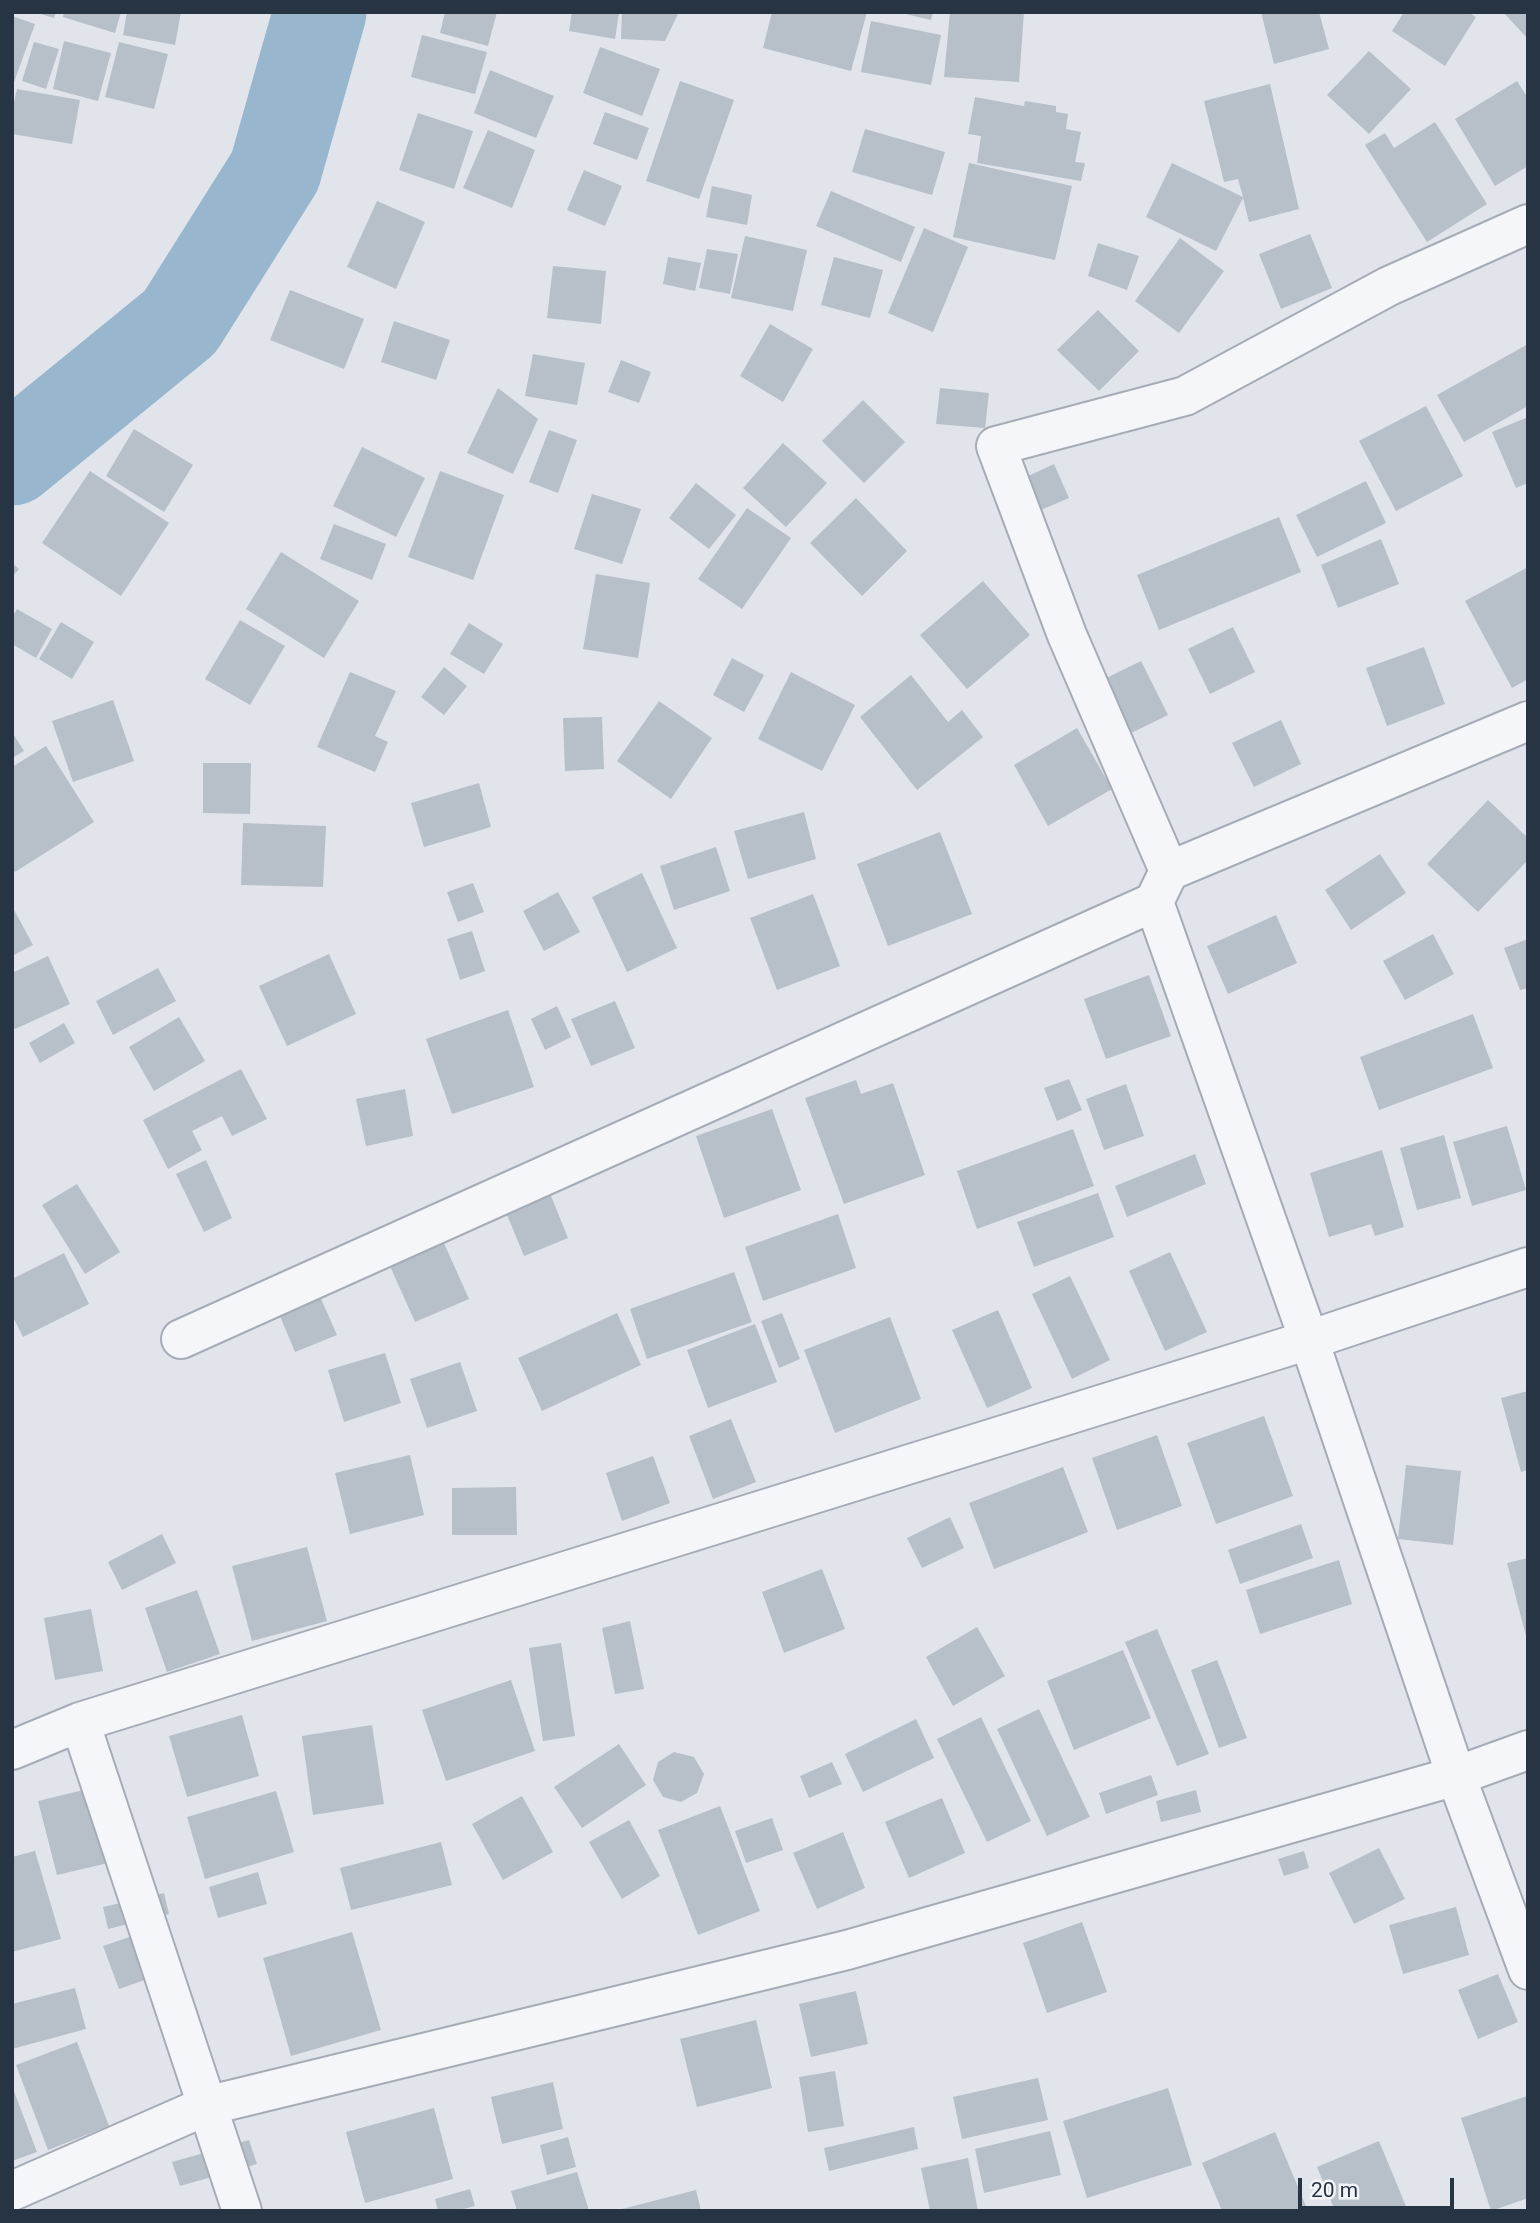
<!DOCTYPE html>
<html>
<head>
<meta charset="utf-8">
<style>
  body { margin:0 }
  #map { position:relative; width:1540px; height:2223px; overflow:hidden; background:#e1e5eb; font-family:Roboto,sans-serif }
  canvas { display:block }
  .frame { position:absolute; inset:0; border:14px solid #273444; pointer-events:none }
  .scale { position:absolute; left:1298px; top:2178px; width:156px; height:32px; box-sizing:border-box; border:4px solid #273444; border-top:0; padding-left:9px; font-size:21px; line-height:24px; white-space:nowrap; color:#273444; -webkit-text-stroke:5px #f1f4f8; paint-order:stroke }
</style>
</head>
<body>
<div id="map">
<canvas width="1540" height="2223"></canvas>
<div class="frame"></div>
<div class="scale">20 m</div>
</div>
<script>
const context = document.querySelector('canvas').getContext('2d');
context.lineJoin = 'round';
function trace(path, color, width, dash) {
  context.strokeStyle = color;
  context.lineWidth = width;
  context.lineCap = dash ? 'butt' : 'round';
  context.setLineDash(dash || []);
  context.stroke(path);
}
function paint(path, color) {
  context.fillStyle = color;
  context.fill(path, 'evenodd');
}
trace(new Path2D(`
  M12,459L180,322L275,171L320,12`), '#98b7cf', 93);
paint(new Path2D(`
  M34,12H56L54,18Z
  M64,12H121L115,33L63,17Z
  M127,12H181L175,45L123,35Z
  M445,12H497L488,46L440,33Z
  M572,12H619L615,39L569,31Z
  M622,12H679L665,41L621,39Z
  M772,12H867L851,71L763,48Z
  M897,12H933L931,20Z
  M950,12H1024L1019,82L944,77Z
  M1261,12H1319L1329,49L1274,64Z
  M1404,12H1468L1476,17L1445,66L1392,31Z
  M1503,12H1528V39Z
  M12,16L35,24L13,85H12Z
  M871,21L941,35L931,85L861,72Z
  M422,35L487,52L475,94L411,77Z
  M64,41L111,53L98,101L53,89Z
  M34,42L59,49L46,89L22,81Z
  M119,42L168,54L154,109L105,97Z
  M600,47L660,69L642,116L583,93Z
  M1369,51L1411,89L1369,134L1327,95Z
  M490,70L554,96L536,138L474,113Z
  M680,81L734,100L699,199L646,181Z
  M1517,81L1528,98V166L1495,186L1455,119Z
  M1270,84L1299,209L1249,222L1243,198L1216,251L1146,217L1172,163L1243,197L1238,179L1224,182L1204,101Z
  M17,89L80,100L72,144L12,134V112Z
  M975,97L1024,106L1025,101L1056,106V112L1068,114L1066,129L1081,132L1075,162L1085,163L1081,181L977,163L981,136L968,134Z
  M605,112L649,128L637,160L593,144Z
  M418,113L473,131L454,189L399,170Z
  M1435,122L1487,204L1427,242L1365,145L1385,133L1394,148Z
  M865,129L945,152L932,195L852,172Z
  M488,130L535,150L512,208L463,188Z
  M969,163L1072,186L1055,260L953,237Z
  M584,170L622,186L605,226L567,210Z
  M712,186L752,195L747,225L706,217Z
  M831,191L915,227L901,262L816,226Z
  M377,201L425,222L396,289L347,267Z
  M924,228L968,247L933,332L888,313Z
  M1310,234L1332,288L1281,309L1259,254Z
  M745,236L807,250L793,311L731,298Z
  M1180,238L1224,271L1179,333L1135,301Z
  M1098,243L1139,256L1127,290L1088,276Z
  M707,249L738,254L730,294L699,288Z
  M668,257L701,263L695,291L663,284Z
  M834,257L883,270L870,318L821,305Z
  M553,266L606,271L601,324L547,318Z
  M290,290L364,319L344,369L270,340Z
  M1098,310L1139,351L1099,391L1057,350Z
  M394,321L450,340L436,380L381,362Z
  M770,324L813,349L783,402L740,376Z
  M1528,344V406L1464,442L1437,395Z
  M533,354L585,363L577,405L525,396Z
  M621,360L651,372L639,403L608,392Z
  M498,388L538,419L513,474L467,453Z
  M940,388L989,393L985,428L936,424Z
  M863,400L905,442L864,483L822,441Z
  M1426,406L1463,476L1396,511L1359,441Z
  M1528,417V483L1516,488L1492,432Z
  M134,429L193,465L164,512L106,476Z
  M549,430L577,440L558,493L529,482Z
  M783,443L827,483L786,527L743,488Z
  M362,447L425,478L396,537L333,506Z
  M1054,464L1069,498L1027,516L1013,483Z
  M90,471L169,523L121,596L42,543Z
  M440,471L504,495L473,580L408,557Z
  M1366,481L1386,523L1317,557L1296,515Z
  M696,483L736,515L709,549L669,518Z
  M592,494L641,509L622,564L574,549Z
  M856,498L907,551L862,596L810,543Z
  M747,508L791,538L742,609L698,579Z
  M1279,517L1301,572L1159,630L1137,575Z
  M334,524L386,544L372,580L320,559Z
  M1381,539L1399,584L1338,608L1321,565Z
  M281,552L359,601L324,658L246,609Z
  M12,563L19,569L12,577Z
  M1528,567V679L1512,688L1465,601Z
  M596,574L650,583L638,658L583,649Z
  M983,581L1030,635L967,689L920,635Z
  M17,609L52,629L36,658L12,644V618Z
  M240,620L285,646L250,705L205,679Z
  M61,622L94,642L72,679L39,659Z
  M469,623L503,644L484,674L450,654Z
  M1233,627L1255,672L1210,694L1188,649Z
  M1424,647L1445,704L1387,726L1366,668Z
  M732,658L764,675L744,712L713,695Z
  M1141,661L1168,715L1119,739L1092,685Z
  M444,667L467,686L444,715L421,697Z
  M350,672L396,691L375,736L388,742L375,772L317,747Z
  M791,672L855,705L822,771L758,739Z
  M911,675L948,722L962,710L983,737L917,790L860,717Z
  M113,700L134,761L73,782L52,721Z
  M659,701L712,738L671,799L617,761Z
  M602,717L604,769L565,771L563,718Z
  M1281,720L1301,764L1254,787L1232,743Z
  M1077,728L1112,789L1048,826L1014,765Z
  M12,732L24,751L12,758Z
  M46,746L94,822L15,872L12,867V767Z
  M203,763H251L250,814L203,813Z
  M479,783L491,827L424,847L411,803Z
  M1488,800L1528,838V860L1478,912L1427,864Z
  M804,812L816,859L748,879L734,831Z
  M243,823L326,826L323,887L241,885Z
  M940,832L972,914L888,946L857,864Z
  M716,847L730,891L674,910L660,866Z
  M1380,854L1406,893L1351,930L1325,890Z
  M642,873L677,948L627,972L592,897Z
  M473,883L484,912L458,922L447,892Z
  M558,892L580,932L544,951L523,911Z
  M813,894L840,966L777,990L750,918Z
  M12,906L33,945L12,956Z
  M1276,915L1297,963L1228,994L1207,946Z
  M472,931L485,971L460,980L447,939Z
  M1433,934L1454,974L1405,1000L1383,961Z
  M1528,939V988L1520,990L1504,948Z
  M329,954L356,1014L287,1046L259,986Z
  M48,956L70,1004L15,1029L12,1023V973Z
  M158,968L176,1001L113,1035L96,1001Z
  M1149,975L1171,1036L1106,1059L1084,999Z
  M615,1001L635,1048L591,1066L571,1019Z
  M557,1006L571,1037L545,1050L531,1019Z
  M508,1010L534,1087L452,1114L426,1039Z
  M1473,1014L1493,1068L1379,1110L1360,1057Z
  M179,1017L205,1061L154,1091L129,1047Z
  M64,1023L75,1043L40,1063L29,1043Z
  M241,1069L267,1119L232,1136L222,1116L192,1131L202,1150L168,1169L143,1120Z
  M1069,1079L1082,1110L1057,1121L1044,1088Z
  M856,1080L861,1094L893,1083L925,1175L844,1204L805,1098Z
  M1126,1084L1144,1136L1104,1150L1086,1099Z
  M405,1089L413,1136L366,1146L356,1099Z
  M772,1109L801,1190L724,1218L696,1136Z
  M1507,1126L1526,1190L1472,1206L1453,1142Z
  M1073,1129L1094,1186L977,1229L957,1171Z
  M1444,1135L1461,1198L1417,1210L1400,1148Z
  M1382,1150L1404,1227L1375,1236L1371,1224L1329,1237L1310,1173Z
  M1195,1154L1206,1184L1127,1217L1115,1186Z
  M206,1160L232,1218L204,1232L176,1174Z
  M77,1184L120,1252L85,1274L42,1205Z
  M549,1191L568,1238L524,1256L505,1210Z
  M1098,1193L1114,1237L1034,1267L1017,1222Z
  M838,1214L856,1268L763,1301L745,1247Z
  M439,1232L469,1299L415,1322L385,1255Z
  M1170,1252L1207,1332L1165,1351L1129,1271Z
  M64,1253L89,1304L23,1337L12,1315V1279Z
  M734,1272L752,1322L647,1359L630,1309Z
  M1070,1276L1110,1360L1072,1379L1032,1294Z
  M318,1292L337,1335L295,1352L277,1309Z
  M998,1310L1032,1388L987,1408L952,1330Z
  M617,1313L641,1365L542,1411L518,1358Z
  M782,1313L800,1359L779,1368L761,1321Z
  M890,1317L921,1399L835,1433L804,1350Z
  M755,1324L777,1382L708,1408L687,1350Z
  M385,1353L401,1403L344,1422L328,1370Z
  M460,1362L477,1411L427,1428L410,1379Z
  M1528,1391V1470L1521,1472L1501,1398Z
  M1264,1416L1293,1496L1216,1524L1187,1443Z
  M731,1419L756,1482L713,1499L689,1436Z
  M1157,1435L1182,1506L1117,1530L1092,1458Z
  M410,1455L424,1515L350,1534L335,1473Z
  M653,1456L670,1503L622,1521L606,1473Z
  M1406,1465L1461,1471L1453,1545L1398,1539Z
  M1063,1467L1088,1532L994,1569L969,1503Z
  M516,1487L517,1535H452V1488Z
  M950,1517L964,1548L922,1568L907,1538Z
  M1301,1524L1313,1558L1240,1584L1228,1550Z
  M162,1534L176,1563L122,1590L108,1562Z
  M307,1547L327,1621L252,1641L232,1566Z
  M1528,1558V1639L1527,1640L1507,1563Z
  M1339,1560L1352,1604L1260,1634L1246,1590Z
  M822,1569L845,1629L784,1653L762,1592Z
  M197,1590L220,1654L167,1672L145,1608Z
  M91,1609L103,1671L55,1680L44,1618Z
  M630,1621L644,1689L615,1694L602,1628Z
  M977,1627L1005,1676L953,1706L926,1657Z
  M1157,1629L1209,1754L1177,1766L1125,1642Z
  M561,1643L575,1736L543,1741L529,1648Z
  M1123,1650L1151,1718L1074,1750L1047,1681Z
  M1217,1660L1247,1738L1219,1748L1191,1670Z
  M511,1680L535,1751L446,1781L422,1710Z
  M1039,1709L1090,1817L1047,1836L997,1729Z
  M242,1715L259,1776L187,1797L169,1736Z
  M981,1717L1031,1821L987,1842L937,1739Z
  M916,1719L934,1758L863,1792L845,1754Z
  M372,1725L384,1804L313,1815L302,1736Z
  M619,1744L646,1785L582,1828L554,1787Z
  M674,1752L694,1757L704,1774L697,1793L681,1802L663,1797L653,1780L658,1762Z
  M832,1762L842,1784L809,1798L800,1776Z
  M1151,1775L1158,1795L1106,1814L1099,1793Z
  M104,1785L121,1860L57,1875L38,1801Z
  M1196,1790L1201,1812L1161,1822L1156,1801Z
  M276,1791L294,1852L205,1879L187,1817Z
  M522,1796L553,1852L503,1880L472,1824Z
  M942,1798L965,1853L909,1878L885,1822Z
  M720,1806L760,1911L698,1935L658,1830Z
  M772,1818L783,1850L746,1863L735,1831Z
  M629,1820L660,1876L622,1899L589,1842Z
  M843,1832L865,1888L817,1909L793,1853Z
  M441,1842L452,1885L351,1910L340,1868Z
  M1379,1848L1405,1899L1354,1924L1329,1873Z
  M35,1851L61,1939L12,1952V1857Z
  M1304,1851L1309,1868L1284,1876L1278,1859Z
  M258,1872L267,1904L218,1918L209,1887Z
  M164,1893L169,1914L108,1929L103,1907Z
  M1456,1907L1469,1955L1403,1974L1389,1925Z
  M1082,1922L1107,1992L1047,2013L1023,1943Z
  M168,1924L182,1967L119,1989L103,1946Z
  M352,1932L381,2030L291,2056L263,1958Z
  M1498,1974L1518,2022L1478,2039L1458,1990Z
  M75,1988L86,2029L12,2049V2004Z
  M856,1991L868,2044L811,2057L799,2004Z
  M756,2020L772,2088L697,2107L680,2039Z
  M77,2042L109,2126L48,2150L16,2065Z
  M835,2071L844,2126L808,2132L799,2077Z
  M1038,2078L1048,2120L962,2139L953,2097Z
  M553,2082L563,2129L502,2144L491,2097Z
  M12,2086L37,2152L12,2161Z
  M1168,2088L1192,2165L1087,2198L1063,2121Z
  M1527,2096L1528,2198L1491,2211L1461,2118Z
  M434,2108L453,2179L365,2203L346,2132Z
  M914,2127L918,2149L829,2171L824,2148Z
  M1050,2131L1061,2175L984,2193L975,2149Z
  M1275,2132L1308,2211H1222L1202,2163Z
  M568,2137L576,2167L547,2175L540,2145Z
  M249,2140L257,2164L180,2186L172,2162Z
  M1379,2141L1408,2211H1335L1317,2167Z
  M968,2158L978,2211H930L921,2168Z
  M577,2172L589,2211H517L511,2191Z
  M470,2189L475,2206L456,2211H438L435,2199Z
  M696,2190L701,2211H618V2210Z`), '#b7bfc9');
const minor = new Path2D(`
  M1169,871L1067,635L996,446L1185,396L1389,286L1528,224
  M1154,902L1309,1340L1456,1776L1528,1970
  M181,1339L1154,902L1169,871L1528,721
  M80,1722L242,2211
  M12,1750L80,1722L1309,1340L1528,1267
  M12,2191L206,2106L847,1950L1456,1776L1528,1750`);
trace(minor, '#a5acb6', 42);
trace(minor, '#f4f6f9', 38);
</script>
</body>
</html>
